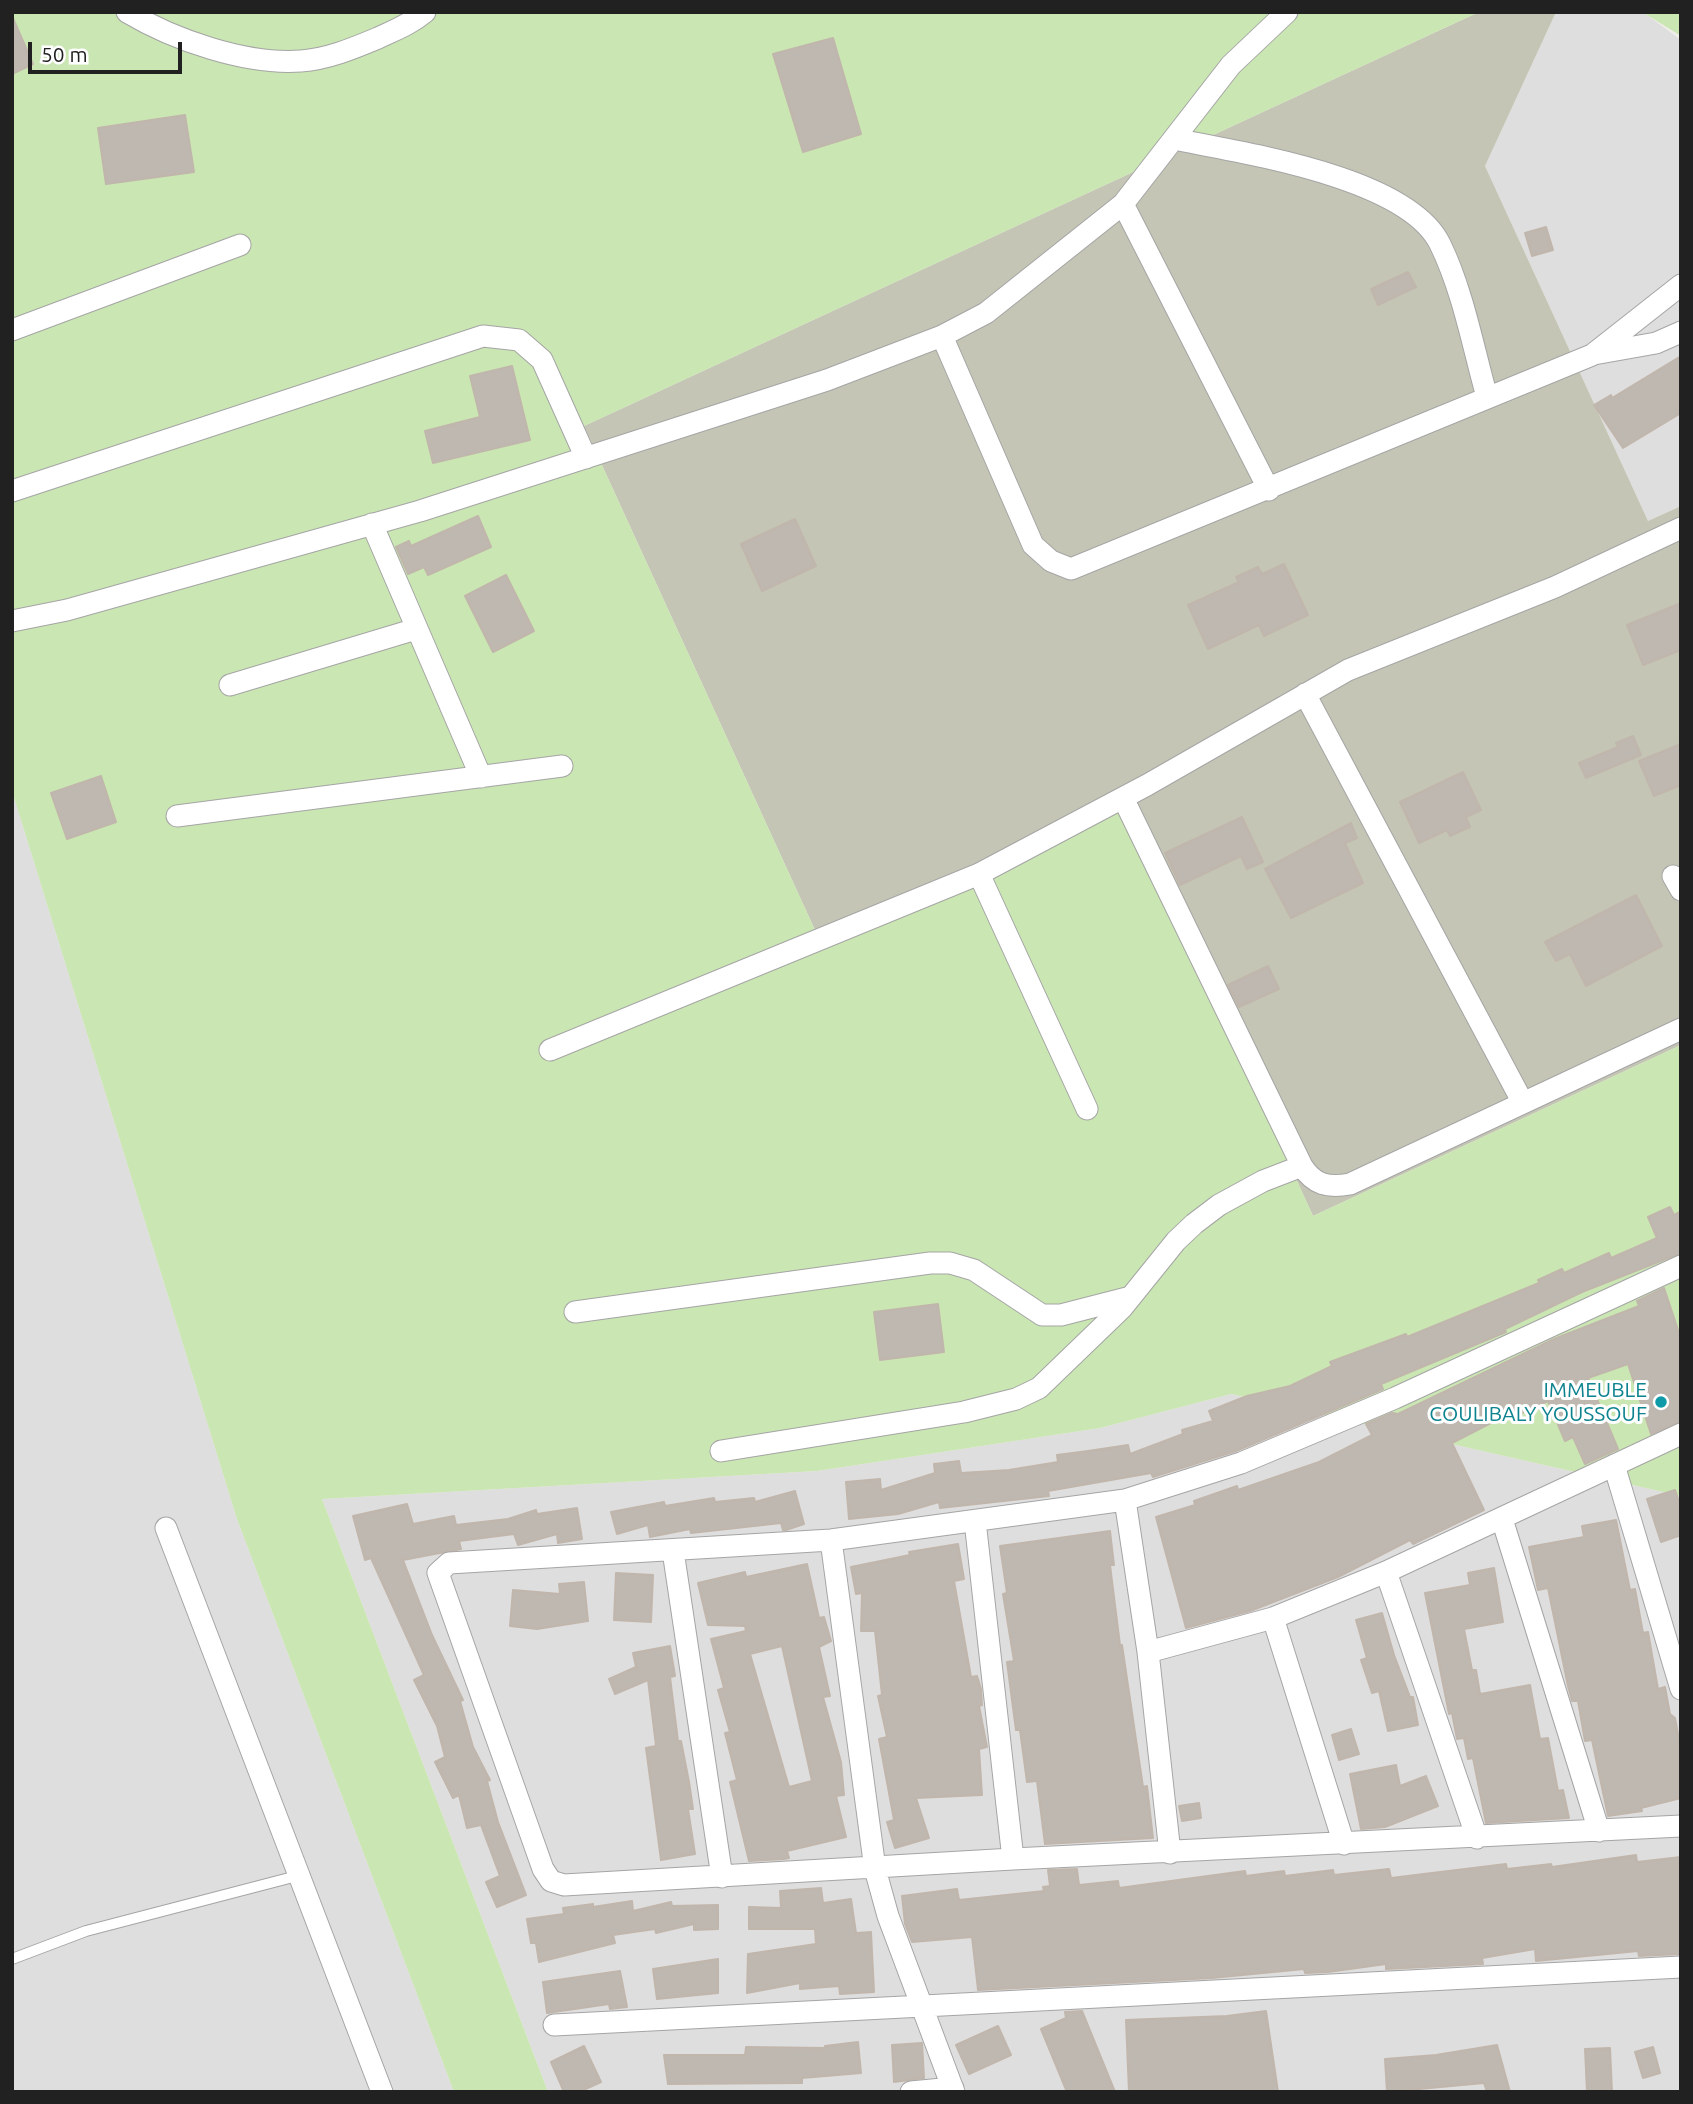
<!DOCTYPE html>
<html>
<head>
<meta charset="utf-8">
<style>
  body { margin:0 }
  #map { position:relative; width:1693px; height:2104px; overflow:hidden; background:#f1eee9; font-family:Ubuntu,sans-serif }
  canvas { display:block }
  .frame { position:absolute; inset:0; border:14px solid #212121; pointer-events:none }
  .scale { position:absolute; left:28px; top:42px; width:154px; height:32px; box-sizing:border-box; border:4px solid #212121; border-top:0; padding-left:9px; font-size:21px; line-height:24px; white-space:nowrap; color:#212121; -webkit-text-stroke:5px #fff; paint-order:stroke }
</style>
</head>
<body>
<div id="map">
<canvas width="1693" height="2104"></canvas>
<div class="frame"></div>
<div class="scale">50 m</div>
</div>
<script>
const context = document.querySelector('canvas').getContext('2d');
context.lineJoin = 'round';
function paint(path, color) {
  context.fillStyle = color;
  context.fill(path, 'evenodd');
}
function trace(path, color, width, dash) {
  context.strokeStyle = color;
  context.lineWidth = width;
  context.lineCap = dash ? 'butt' : 'round';
  context.setLineDash(dash || []);
  context.stroke(path);
}
function drawText(font, color, halo, rows, align = 'center') {
  context.font = font + ' Ubuntu,sans-serif';
  context.lineWidth = 6;
  context.setLineDash([]);
  context.textBaseline = 'middle';
  context.strokeStyle = halo;
  context.fillStyle = color;
  for (const [text, x, y, turn = 0] of rows) {
    context.save();
    context.translate(x, y);
    context.rotate((+turn || 0) * Math.PI / 180);
    context.textAlign = isNaN(turn) ? turn : align;
    if (halo) context.strokeText(text, 0, 0);
    context.fillText(text, 0, 0);
    context.restore();
  }
}
paint(new Path2D(`
  M1556,12H1643L1681,40V506L1648,521L1485,166Z
  M12,791L237,1519L454,2092H12Z
  M1231,1394L1681,1496V2092H548L322,1499L817,1471L1100,1428Z`), '#dfdede');
paint(new Path2D(`
  M1479,12H1556L1485,166L1648,521L1681,506V1045L1313,1216L1123,801L820,941L584,426Z`), '#c4c5b4');
paint(new Path2D(`
  M12,12H1479L584,426L820,941L1123,801L1313,1216L1681,1045V1496L1231,1394L1100,1428L817,1471L322,1499L548,2092H454L237,1519L12,791Z
  M1643,12H1681V36L1647,15Z`), '#cae6b3');
const building = new Path2D(`
  M12,16L33,64L12,74Z
  M833,38L861,134L803,152L773,54Z
  M185,115L194,172L106,184L98,128Z
  M1546,227L1553,250L1532,256L1525,233Z
  M1408,272L1416,287L1378,305L1371,289Z
  M1681,356V413L1623,448L1594,405L1611,395L1612,398Z
  M512,366L530,440L433,463L425,431L480,417L470,376Z
  M478,516L491,547L428,575L424,567L408,574L396,547L409,541L411,546Z
  M795,519L816,566L762,591L741,544Z
  M1284,564L1308,615L1264,636L1259,625L1208,649L1188,605L1239,582L1236,577L1258,567L1262,574Z
  M506,575L534,631L493,652L465,596Z
  M1681,603V650L1643,665L1627,625Z
  M1633,736L1641,755L1586,778L1579,763L1618,747L1616,743Z
  M1681,744V785L1654,796L1639,761Z
  M1463,772L1481,810L1466,817L1470,827L1450,836L1447,830L1419,843L1400,802Z
  M101,776L116,822L67,839L51,793Z
  M1242,817L1263,862L1247,869L1241,856L1180,885L1165,853Z
  M1351,823L1357,838L1345,843L1363,883L1291,918L1265,869Z
  M1636,895L1662,946L1586,986L1570,954L1556,961L1545,942Z
  M1268,966L1279,989L1239,1007L1228,985Z
  M1670,1207L1674,1215L1681,1211V1253L1582,1292L1505,1329L1506,1332L1381,1384L1383,1389L1236,1451L1153,1477L1151,1473L1048,1491L1049,1496L940,1508L939,1502L898,1514L849,1519L846,1482L880,1479L881,1490L935,1473L934,1464L959,1461L961,1473L1009,1470L1058,1462L1057,1455L1088,1451L1128,1445L1130,1454L1183,1434L1182,1430L1213,1421L1209,1411L1247,1396L1290,1386L1332,1366L1330,1362L1406,1334L1407,1337L1539,1283L1538,1280L1562,1269L1564,1273L1609,1253L1611,1258L1657,1238L1648,1217Z
  M1664,1288L1681,1339V1421L1651,1434L1628,1364L1588,1378L1618,1449L1585,1464L1573,1437L1565,1441L1548,1401L1520,1414L1518,1409L1452,1443L1484,1510L1413,1544L1410,1540L1338,1577L1250,1611L1186,1628L1156,1517L1195,1505L1194,1501L1237,1486L1238,1490L1319,1462L1372,1435L1366,1424L1392,1413L1398,1414L1554,1339L1639,1306L1637,1301Z
  M938,1304L944,1352L880,1360L874,1312Z
  M1675,1490L1681,1507V1535L1661,1542L1647,1499Z
  M795,1491L804,1524L786,1530H783L781,1523L691,1533L690,1529L650,1537L648,1525L617,1534L611,1512L664,1502L665,1506L714,1498L715,1502L754,1498L755,1502Z
  M407,1504L413,1524L454,1516L456,1525L508,1519L536,1510L537,1514L577,1508L582,1539L558,1543L557,1534L518,1545L514,1534L459,1541L461,1549L403,1560L432,1635L463,1700L460,1701L473,1747L490,1780L487,1781L498,1822L526,1895L497,1907L486,1882L500,1876L481,1825L467,1828L459,1795L453,1798L435,1762L445,1757L437,1726L414,1680L424,1675L371,1558L365,1560L353,1516Z
  M1616,1520L1630,1590L1635,1589L1643,1633L1648,1632L1658,1689L1665,1687L1670,1714L1675,1718L1681,1750V1798L1641,1808L1642,1811L1608,1816L1592,1740L1585,1741L1578,1701H1572L1568,1686L1548,1588L1538,1590L1529,1547L1584,1537L1582,1526Z
  M1110,1531L1114,1565H1110L1120,1645H1122L1143,1787L1147,1786L1153,1838L1045,1844L1037,1781L1027,1782L1020,1730H1016L1007,1662L1014,1661L1003,1594L1007,1593L1000,1546Z
  M958,1544L964,1579L954,1581L971,1677L977,1676L981,1689L982,1705L979,1706L987,1747L979,1749L982,1795L916,1798L929,1838L895,1848L887,1822L894,1820L879,1739L887,1737L878,1696L882,1695L875,1631H861L862,1593L856,1594L851,1567L910,1555L909,1552Z
  M807,1564L819,1618L824,1617L831,1641L819,1647L830,1696L823,1697L841,1762L844,1795L836,1796L846,1837L787,1851L789,1858L784,1859L749,1861L730,1782L737,1780L725,1733L730,1732L718,1690L724,1688L711,1639L746,1631L745,1626L708,1625L698,1583L745,1572L746,1577ZM782,1646L812,1781L789,1787L750,1654Z
  M1494,1568L1503,1622L1464,1629L1472,1670H1476L1480,1694L1530,1685L1540,1739L1548,1738L1558,1791L1563,1790L1569,1818L1486,1823L1473,1758L1468,1759L1464,1738L1457,1739L1452,1713L1449,1714L1425,1593L1470,1585L1468,1573Z
  M616,1573L653,1575L651,1622L614,1620Z
  M584,1582L588,1621L537,1629L510,1626L513,1590L560,1594L559,1584Z
  M1382,1613L1394,1655L1410,1697H1413L1418,1725L1388,1731L1379,1691L1372,1693L1361,1660L1367,1658L1356,1620Z
  M670,1646L675,1676L670,1677L678,1741H681L689,1782L693,1809H688L695,1854L661,1860L646,1748L656,1746L648,1680L615,1694L609,1679L636,1667L633,1653Z
  M1351,1729L1359,1754L1339,1760L1332,1735Z
  M1396,1765L1400,1786L1426,1776L1438,1806L1385,1827L1361,1829L1350,1774Z
  M1199,1803L1201,1818L1182,1821L1179,1806Z
  M1636,1855L1637,1862L1681,1857V1954L1639,1956L1638,1951L1536,1961L1535,1949L1482,1958L1483,1964L1386,1969V1964L1328,1972L1305,1973L1304,1969L1212,1978L978,1990L972,1937L912,1942L905,1924L902,1896L957,1889L959,1900L1044,1891L1043,1887L1050,1886L1048,1870L1077,1869L1079,1885L1118,1881L1119,1888L1245,1871L1246,1876L1284,1871L1285,1876L1333,1870L1334,1875L1389,1869L1391,1878L1506,1864L1507,1869L1551,1864L1552,1867Z
  M821,1888L823,1903L851,1899L856,1933L871,1932L874,1992L840,1994L839,1986L800,1989V1983L747,1993L748,1954L816,1944L815,1929H749V1907L781,1908L780,1891Z
  M632,1901L633,1911L671,1902L672,1906L718,1905V1929L694,1930V1924L656,1933L655,1929L613,1935L615,1943L539,1962L536,1943H531L527,1919L564,1914L563,1908L593,1904V1907Z
  M718,1959V1993L657,1999L653,1969Z
  M620,1971L627,2007L610,2009L609,2004L547,2013L543,1982Z
  M1082,2011L1115,2092H1067L1041,2029L1066,2018L1065,2012Z
  M1266,2011L1278,2092H1129L1126,2020L1227,2016Z
  M998,2026L1011,2055L969,2074L956,2045Z
  M858,2042L861,2073L802,2078V2083L668,2084L664,2055H745L746,2047L826,2048L825,2046Z
  M922,2043L924,2078L894,2082L892,2045Z
  M1497,2045L1510,2092H1487L1484,2083L1387,2092L1385,2059L1436,2055Z
  M584,2046L601,2082L579,2092H564L551,2062Z
  M1653,2047L1660,2073L1643,2078L1635,2052Z
  M1610,2048L1612,2092H1587L1585,2049Z`);
paint(building, '#beb8b1');
trace(building, '#c1b6ac', 2);
const lane = new Path2D(`
  M12,1959L86,1931L297,1876`);
const street = new Path2D(`
  M127,12C174,40 246,65 301,61C328,59 354,48 378,38C395,30 411,24 425,12
  M1174,139C1243,153 1407,177 1440,244C1463,291 1473,347 1487,397
  M1123,204L1269,490
  M12,330L240,245
  M942,336L1033,545L1051,561L1071,569L1592,355L1681,285
  M1594,354L1656,343L1681,332
  M12,491L483,336L519,340L542,360L586,458
  M372,524L481,777
  M12,621L67,610L420,511L827,380L942,336L986,313L1123,204L1231,65L1287,12
  M230,685L416,629
  M1305,694L1522,1101
  M1123,798L1302,1166C1314,1185 1328,1188 1350,1184L1681,1029
  M177,816L562,766
  M979,874L1087,1109
  M1673,876L1681,890
  M550,1050L979,874L1147,785L1348,670L1555,587L1681,528
  M1681,1266L1395,1398L1241,1463L1125,1500L831,1540L449,1563L438,1573L543,1869L551,1881L564,1885L1013,1859L1681,1826
  M575,1312L930,1263H950L974,1270L1042,1315H1061L1131,1297
  M721,1451L964,1412L1016,1399L1039,1388L1122,1308L1176,1241L1194,1224L1219,1205L1263,1181L1302,1166
  M1614,1465L1681,1689
  M1125,1500L1148,1652L1170,1853
  M1502,1519L1599,1831
  M975,1521L1013,1859
  M166,1528L382,2092
  M831,1540L875,1869L888,1916L954,2092
  M673,1551L722,1877
  M1386,1572L1477,1838
  M1273,1618L1344,1844
  M1148,1652L1273,1618L1386,1572L1681,1434
  M554,2025L1681,1967
  M911,2092L953,2088`);
trace(lane, '#a5a5a5', 12);
trace(street, '#a5a5a5', 23);
trace(lane, '#fff', 10);
trace(street, '#fff', 21);
for (const [x, y, r, color] of [
  [1661,1402,7,"#0f9aa8"]
]) {
  const dot = new Path2D();
  dot.arc(x, y, r, 0, 2 * Math.PI);
  context.fillStyle = color;
  context.fill(dot);
  trace(dot, '#fff', 2.5);
}
drawText('21px', '#0d838f', '#fff', [
  ["IMMEUBLE",1647,1390],
  ["COULIBALY YOUSSOUF",1647,1414]
], 'right');
</script>
</body>
</html>
